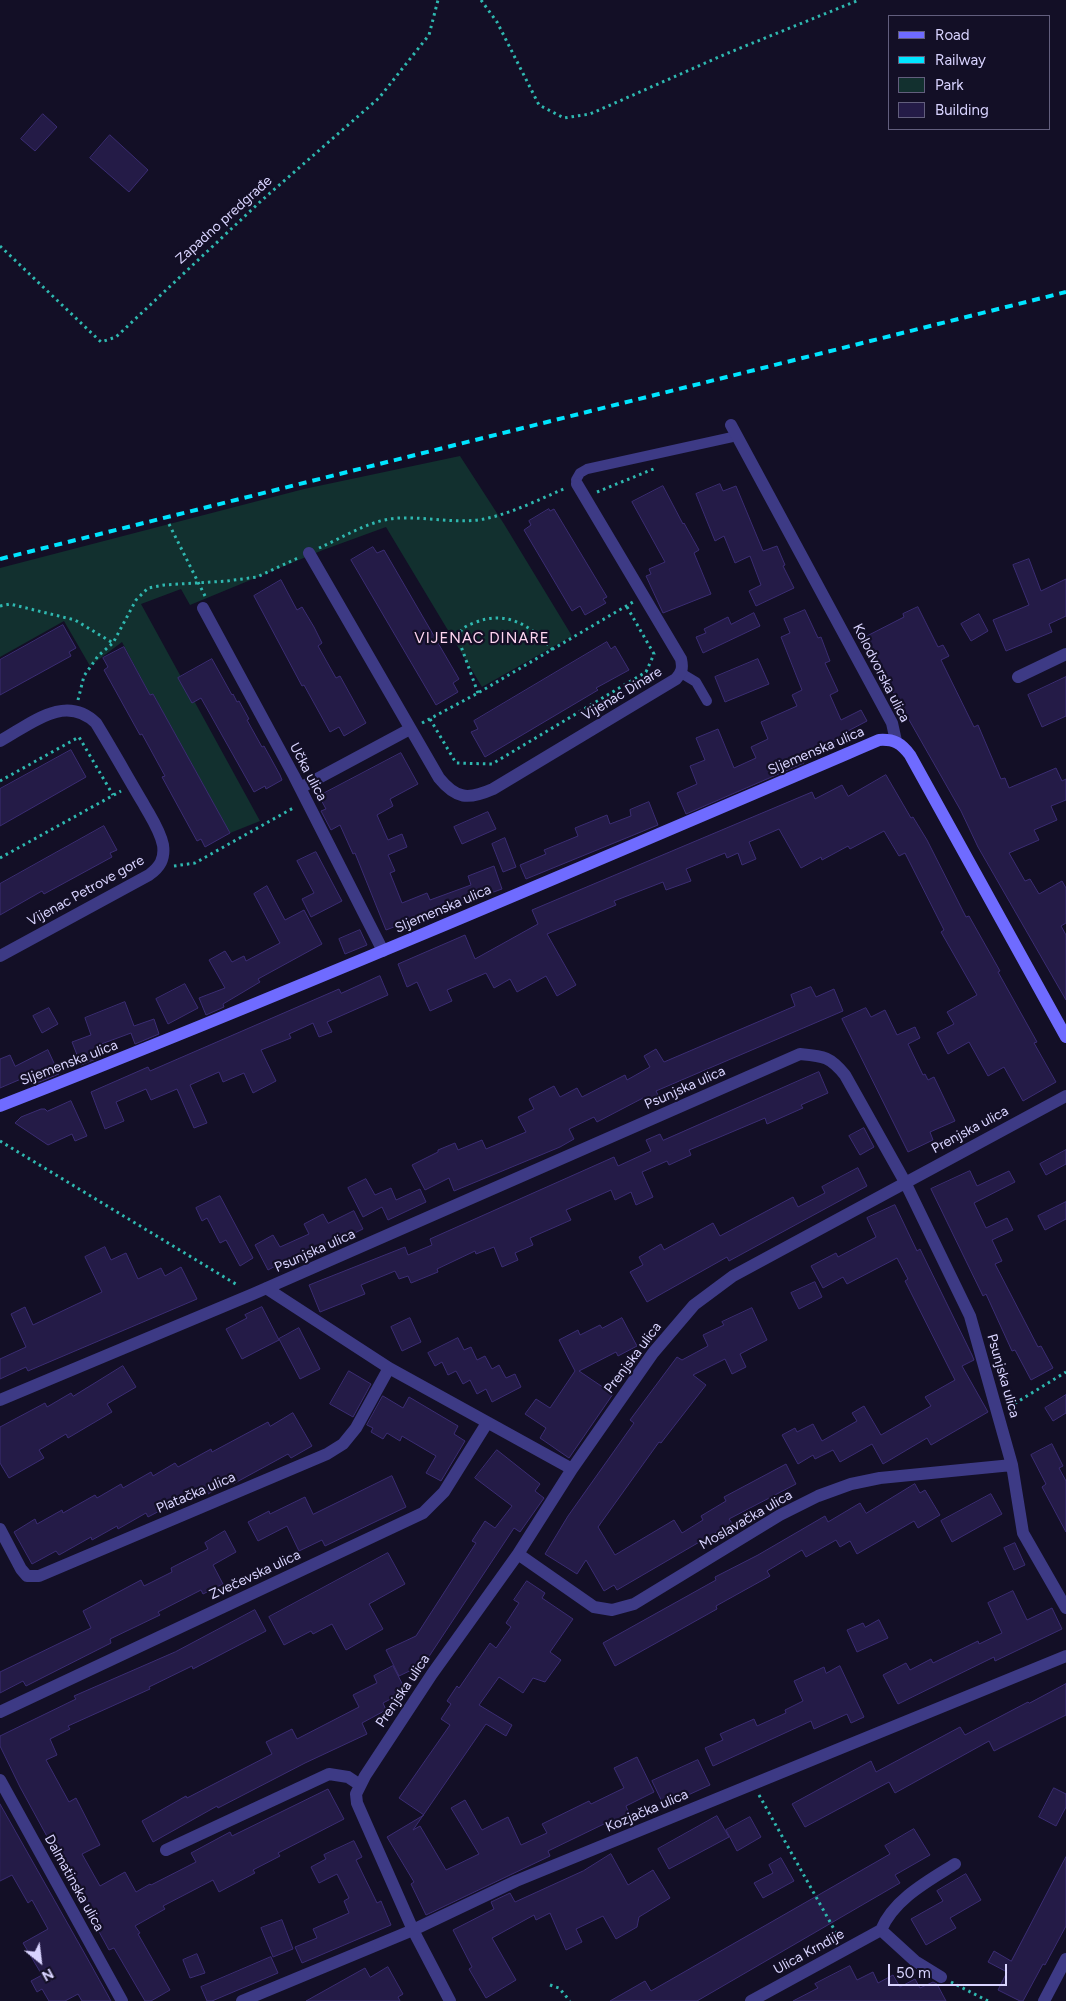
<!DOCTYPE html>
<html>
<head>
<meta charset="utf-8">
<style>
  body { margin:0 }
  #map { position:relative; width:1066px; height:2001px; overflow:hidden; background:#130f26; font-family:Figtree,sans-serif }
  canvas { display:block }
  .legend { position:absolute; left:888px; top:15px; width:162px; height:115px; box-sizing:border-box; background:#130f26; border:1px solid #625e7d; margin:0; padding:6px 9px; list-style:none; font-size:15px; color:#d9d4ff }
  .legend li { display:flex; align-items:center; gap:10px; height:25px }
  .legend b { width:25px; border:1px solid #625e7d }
  .north { position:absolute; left:15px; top:1936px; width:50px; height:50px; -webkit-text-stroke:4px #130f26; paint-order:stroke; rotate:151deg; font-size:14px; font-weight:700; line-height:20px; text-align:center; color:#d9d4ff }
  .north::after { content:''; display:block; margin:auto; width:18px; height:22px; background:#d9d4ff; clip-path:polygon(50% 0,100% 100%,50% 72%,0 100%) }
  .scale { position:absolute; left:888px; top:1964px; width:119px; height:22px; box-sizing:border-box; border:2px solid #d9d4ff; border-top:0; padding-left:6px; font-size:15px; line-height:18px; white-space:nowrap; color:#d9d4ff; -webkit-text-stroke:4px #130f26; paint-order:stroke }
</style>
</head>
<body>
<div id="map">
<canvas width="1066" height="2001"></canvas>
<ul class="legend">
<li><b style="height:6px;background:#6f6bff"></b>Road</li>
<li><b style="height:6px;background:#00e5ff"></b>Railway</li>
<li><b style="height:14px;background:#12302f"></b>Park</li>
<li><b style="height:14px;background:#241b47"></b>Building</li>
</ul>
<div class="north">N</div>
<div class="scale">50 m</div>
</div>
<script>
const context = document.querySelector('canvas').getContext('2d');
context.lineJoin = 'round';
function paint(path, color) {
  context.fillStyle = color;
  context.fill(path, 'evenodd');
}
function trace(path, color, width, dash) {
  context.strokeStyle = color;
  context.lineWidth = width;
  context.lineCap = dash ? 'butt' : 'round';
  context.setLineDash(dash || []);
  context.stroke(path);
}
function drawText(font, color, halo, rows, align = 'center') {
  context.font = font + ' Figtree,sans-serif';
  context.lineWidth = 4.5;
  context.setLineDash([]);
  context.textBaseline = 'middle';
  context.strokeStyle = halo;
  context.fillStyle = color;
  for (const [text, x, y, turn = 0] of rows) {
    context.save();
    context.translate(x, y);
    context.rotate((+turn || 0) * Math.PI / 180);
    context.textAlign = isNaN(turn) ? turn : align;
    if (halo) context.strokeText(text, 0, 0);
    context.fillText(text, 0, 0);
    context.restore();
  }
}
paint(new Path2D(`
  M460,456L504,524L572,636L482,687L386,527L323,550L190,605L181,589L141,604L260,821L230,833L153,694L150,695L122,642L90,666L64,621L0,657V568L304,489Z`), '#12302f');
const building = new Path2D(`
  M43,114L57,127L35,151L21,139Z
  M110,135L148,170L129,192L90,158Z
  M720,484L723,491L736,486L763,551L777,546L785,565L783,566L794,588L756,606L749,591L761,585L750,556L735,563L724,536L715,541L696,494Z
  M663,486L683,524L684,523L699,550L694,553L711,594L663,613L646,576L651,574L649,569L665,562L632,502Z
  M549,509L550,511L554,509L607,597L603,599L606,603L585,615L580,606L572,611L524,530L531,525L529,521Z
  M373,547L377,553L384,550L459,679L453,683L458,692L436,705L351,560Z
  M1029,559L1041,591L1066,579V616L1049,624L1052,632L1006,651L993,620L1029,605L1013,565Z
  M281,580L297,610L302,607L314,627L322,643L318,646L336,678L340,676L366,723L344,736L339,727L330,732L304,685L302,686L254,596Z
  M918,607L938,647L943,645L949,656L941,660L974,727L978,725L1001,779L1005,778L1009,788L1056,768L1062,781L1066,779V800L1051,806L1057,820L1034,830L1039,840L1009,853L1025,881L1030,879L1039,894L1062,881L1066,888V923L1061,926L1066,935V1000L978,847L961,811L904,711L890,686L887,688L863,638L904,617L903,614Z
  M805,610L818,638L821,637L830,661L825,663L838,691L830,695L841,720L861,710L867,721L846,732L848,736L801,756L804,763L686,814L677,793L697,784L690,766L705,760L696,738L718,729L734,768L756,758L751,747L768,739L761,722L797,706L792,695L802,690L781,637L790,633L784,619Z
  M754,613L760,626L703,653L696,637L706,633L704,629L728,617L731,624Z
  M979,614L988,631L971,641L961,624Z
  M63,625L76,648L69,652L71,656L0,695V660Z
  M607,642L611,649L615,646L629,670L596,688L598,690L485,757L471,732L478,729L474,721Z
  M124,647L150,695L153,694L230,833L205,847L201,839L197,841L162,777L165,776L142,734L140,735L104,670L108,667L103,658Z
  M212,659L232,695L233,694L237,702L239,701L249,719L247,720L262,747L264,746L280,775L282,780L266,789L265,786L254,792L201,698L192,703L178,678Z
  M758,659L769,684L725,702L715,677Z
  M1066,677V716L1042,727L1028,695Z
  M71,750L86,777L0,826V789Z
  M401,753L418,784L390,799L393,806L377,815L388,840L402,834L407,847L388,855L395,871L390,873L402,903L427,893L430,900L471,885L468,876L494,866L502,889L449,908L448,906L386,930L355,853L353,854L340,825L331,830L321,811L326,809L319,796Z
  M886,775L911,818L913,817L927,840L966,917L969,916L1000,971L998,972L1037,1042L1034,1043L1056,1082L1023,1101L1004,1067L988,1076L969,1042L948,1054L937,1033L954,1024L947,1012L977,995L941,932L944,930L905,853L899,856L884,831L850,849L848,846L822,860L821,857L801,868L779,829L749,842L756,859L742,865L738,853L727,858L725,853L686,869L691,881L666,890L663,882L614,901L616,905L547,934L576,985L557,996L546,976L517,992L510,979L494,988L486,973L447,990L452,1001L430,1011L417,982L407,987L398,964L465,935L475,959L538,924L532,910L812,792L815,799L842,785L848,796Z
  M649,802L658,825L526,879L520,865L546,854L544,850L578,836L575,828L607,815L610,824L631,816L630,810Z
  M488,812L496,829L462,844L454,827Z
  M104,826L117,850L110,853L112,857L44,894L42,891L0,915V884Z
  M505,838L516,867L503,872L492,844Z
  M316,852L342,901L311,917L302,899L314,893L297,861Z
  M267,886L285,920L304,910L322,944L258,979L260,982L223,1004L224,1007L206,1015L199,998L225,988L209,960L225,951L232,962L244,956L246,961L280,943L254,894Z
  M360,930L367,945L345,954L339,939Z
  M380,976L388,995L327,1022L332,1032L319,1037L313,1023L289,1034L291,1038L261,1050L276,1081L253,1093L244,1073L223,1082L219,1072L190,1085L207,1123L194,1128L177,1089L151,1100L146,1089L116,1102L124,1121L105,1129L91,1092L148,1067L150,1071L339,989L341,993Z
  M185,984L198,1008L168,1024L156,999Z
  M811,987L816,997L834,989L843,1011L656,1091L658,1095L645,1102L643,1098L597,1122L594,1117L569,1129L574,1139L560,1147L454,1191L449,1178L425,1190L412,1165L438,1152V1150L455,1143L458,1150L482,1140L486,1149L526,1132L518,1117L534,1109L529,1099L554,1086L560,1097L577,1088L582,1097L625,1075L627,1080L650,1067L644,1056L656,1049L664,1062L795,1006L791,995Z
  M125,1002L134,1026L154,1019L159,1034L135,1044L131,1033L96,1046L101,1057L81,1065L72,1042L91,1035L85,1018Z
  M49,1008L58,1024L42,1033L33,1016Z
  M866,1008L871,1017L885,1010L897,1035L915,1027L920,1038L908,1044L923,1075L925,1074L928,1080L934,1077L955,1121L930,1132L933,1140L908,1152L842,1019Z
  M48,1050L59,1074L32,1085L28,1076L0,1088V1059L10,1055L15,1066Z
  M819,1072L828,1093L801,1105L803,1108L767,1124L765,1118L689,1150L691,1155L669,1165L667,1161L642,1172L653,1197L636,1205L631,1192L615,1200L611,1190L566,1210L571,1220L530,1238L533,1245L515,1253L518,1260L502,1267L494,1247L476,1254L475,1251L437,1269L438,1272L411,1283L408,1276L399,1279L395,1271L361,1285L365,1294L320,1312L309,1285L405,1247L408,1255L432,1245L430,1239L614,1157L618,1166L651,1151L646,1140L660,1134L663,1140Z
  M71,1101L87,1136L75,1141L72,1134L48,1145L15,1123L21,1117L41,1109H45L47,1111Z
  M864,1128L874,1147L860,1155L849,1136Z
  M1066,1150V1164L1046,1175L1040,1164Z
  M858,1168L867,1186L729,1261L727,1257L647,1302L630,1272L643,1265L639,1257L661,1244L664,1250L713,1223L720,1236L793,1197L798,1207L825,1193L822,1187Z
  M970,1171L977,1186L1009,1171L1015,1182L974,1203L986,1228L1007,1218L1013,1230L992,1240L1002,1261L995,1264L1038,1347L1041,1346L1053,1368L1031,1380L1015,1350L1012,1351L986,1294L983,1296L931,1189Z
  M366,1179L375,1195L391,1188L396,1200L420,1189L426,1202L388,1220L382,1207L363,1217L348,1188Z
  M220,1196L253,1258L240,1266L226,1240L220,1243L207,1218L202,1221L196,1208Z
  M1066,1202V1219L1045,1230L1038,1216Z
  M895,1205L917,1251L920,1249L972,1355L974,1360L962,1366L988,1412L931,1445L927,1438L883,1464L872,1444L840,1462L833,1450L815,1459L813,1455L798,1464L782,1435L795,1428L797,1432L813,1424L822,1441L857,1421L852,1413L864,1406L881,1435L931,1406L925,1397L955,1380L905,1281L908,1279L897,1258L847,1284L843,1277L823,1288L811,1266L836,1253L838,1257L876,1237L867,1218Z
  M354,1211L363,1229L342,1239L341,1236L313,1251L293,1260L292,1257L268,1270L255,1245L273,1235L280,1247L309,1234L304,1224L323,1214L328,1223Z
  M105,1247L111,1260L126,1253L138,1279L161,1268L165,1276L181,1267L197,1299L28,1371L26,1367L0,1379V1359L26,1347L11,1314L25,1307L33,1325L102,1292L85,1257Z
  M815,1282L822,1297L799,1309L791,1293Z
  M262,1307L279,1340L242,1359L226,1329L247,1318L245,1315Z
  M752,1308L767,1340L740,1354L746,1367L732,1374L725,1359L693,1375L706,1385L661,1443L659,1442L598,1527L615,1555L674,1520L682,1533L703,1520L701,1516L726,1501L724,1497L786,1464L796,1484L729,1519L732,1523L617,1590L614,1585L604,1591L586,1560L577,1574L545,1554L568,1516L634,1423L630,1420L677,1357L682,1360L708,1346L703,1335L724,1325L722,1322Z
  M410,1318L421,1342L402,1351L391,1327Z
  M622,1318L637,1346L618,1356L616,1352L579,1371L613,1394L569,1458L540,1438L546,1428L525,1414L536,1399L550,1408L575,1371L559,1340L578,1330L580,1335L600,1325L602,1328Z
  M299,1328L320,1369L300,1379L279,1339Z
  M458,1338L464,1350L471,1347L477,1360L485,1356L492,1369L499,1365L506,1378L515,1374L521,1387L492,1402L486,1389L477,1394L470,1380L463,1384L456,1371L448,1375L442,1362L435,1366L428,1353Z
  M123,1366L136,1387L107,1404L112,1412L68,1438L66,1434L39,1450L44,1458L9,1478L0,1463V1427L45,1403L47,1407L71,1393L73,1396Z
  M349,1371L371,1384L353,1417L330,1404Z
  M1066,1395V1413L1053,1421L1045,1408Z
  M383,1396L403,1408L409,1397L458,1426L454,1434L465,1441L441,1481L426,1473L436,1456L402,1436L400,1441L387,1433L383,1439L371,1432L373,1428L367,1425Z
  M293,1413L312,1446L291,1458L288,1454L233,1484L231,1481L208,1494L206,1490L172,1508L171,1505L148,1517L146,1513L118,1529L117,1526L92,1540L91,1537L59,1555L56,1551L32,1564L14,1532L35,1519L37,1524L62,1510L63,1513L95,1495L97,1498L121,1484L123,1488L151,1472L153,1476L175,1463L178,1467L211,1449L212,1452L268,1422L270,1426Z
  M1052,1444L1063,1466L1059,1468L1066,1481V1532L1042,1487L1046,1484L1031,1455Z
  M497,1450L540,1484L535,1491L544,1498L520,1532L514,1528L424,1664L399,1676L386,1650L416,1636L476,1543L472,1541L485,1521L495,1528L512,1506L475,1478Z
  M392,1476L406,1507L325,1546L322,1540L299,1551L287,1526L258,1541L248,1522L269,1511L270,1514L305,1497L313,1514Z
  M915,1484L920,1493L925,1490L940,1515L918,1528L914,1521L857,1554L850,1541L840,1547L836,1540L806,1557L802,1550L767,1571L770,1576L716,1606L717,1609L615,1666L603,1643L716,1580L715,1577L758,1555L825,1516L828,1522L860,1503L866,1513Z
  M991,1494L1002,1514L952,1542L941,1521Z
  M225,1531L236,1552L213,1565L223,1584L203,1594L201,1590L158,1612L160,1615L110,1639L111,1643L26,1686L23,1681L0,1693V1672L91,1628L83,1611L141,1580L144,1586L172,1572L171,1568L208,1549L205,1543Z
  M1015,1543L1025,1565L1014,1570L1004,1548Z
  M388,1553L405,1584L369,1604L383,1629L346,1650L332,1624L313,1634L311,1631L284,1645L269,1617Z
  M527,1581L545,1593L542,1598L573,1619L550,1652L561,1660L545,1682L533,1678L523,1693L499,1677L479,1705L512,1725L506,1736L486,1724L413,1830L420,1826L446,1870L479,1854L451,1808L465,1800L482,1830L508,1817L521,1845L547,1833L542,1824L589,1801L591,1804L624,1788L614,1768L637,1757L654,1792L626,1806L630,1816L608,1827L606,1823L548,1851L550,1856L426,1915L411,1884L414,1882L387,1837L424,1815L399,1798L450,1725L441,1719L451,1704L447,1701L457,1686L459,1688L490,1643L496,1648L511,1627L506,1623L519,1603L514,1600Z
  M1013,1591L1027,1620L1052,1608L1062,1629L995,1661L994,1657L898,1704L883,1675L906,1663L910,1670L931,1659L933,1663L978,1641L979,1644L1002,1633L988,1603Z
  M255,1610L266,1631L193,1669L192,1666L149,1687L150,1689L68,1726L70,1729L50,1739L57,1755L46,1760L69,1802L76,1798L100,1845L82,1854L100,1886L125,1872L136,1892L150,1884L151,1885L196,1862L191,1853L230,1832L232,1836L328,1789L344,1819L278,1853L280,1856L253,1870L255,1873L219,1892L213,1880L163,1906L165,1909L135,1926L140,1933L138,1934L170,1990L151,2001H145L114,1948L109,1950L20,1787L0,1746V1736L76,1699L74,1696L175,1652Z
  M879,1620L888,1638L857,1652L847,1630L863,1623L865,1627Z
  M393,1666L406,1691L383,1703L386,1710L362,1723L367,1734L305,1763L218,1808L217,1806L153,1842L142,1821L186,1796L187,1798L272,1754L266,1742L292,1729L297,1739L359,1707L353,1695L377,1683L374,1676Z
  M840,1666L864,1717L851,1723L847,1714L814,1729L811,1721L713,1766L705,1748L723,1740L720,1734L754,1719L757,1726L786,1713L785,1710L803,1701L794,1681L824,1667L826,1673Z
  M1066,1684V1715L994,1751L989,1741L895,1793L889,1782L805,1827L792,1804L871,1761L876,1772L960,1727L965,1735L1028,1702L1029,1703Z
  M698,1760L710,1785L664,1806L652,1781Z
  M1054,1788L1066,1794V1807L1056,1826L1039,1817Z
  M0,1804L86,1956L111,2001H82L78,1994L65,2001H49L42,1989L37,1992L31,1981L42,1975L23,1943L48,1929L32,1900L28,1903L12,1875L0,1881Z
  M717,1816L729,1837L669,1869L658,1849Z
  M750,1817L761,1837L737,1851L726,1830Z
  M914,1829L930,1855L895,1875L900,1883L697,2001H610L645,1981L651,1991L890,1854L885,1846Z
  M354,1841L362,1857L356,1860L377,1903L381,1901L391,1925L302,1963L295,1947L317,1938L313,1929L349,1913L344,1901L349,1898L337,1874L319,1883L311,1867L326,1859L324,1855Z
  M611,1854L628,1885L653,1870L670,1898L639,1917L637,1927L616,1939L603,1916L576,1929L582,1942L566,1950L550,1913L536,1920L534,1915L492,1938L516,1980L486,1998L469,1969L472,1967L453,1930L494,1909L491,1902L510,1893L515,1902L583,1871Z
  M1066,1857V1926L1045,1965L1043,1964L1023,2001H1020L998,1990L1007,1972L988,1962L994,1951L1011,1961Z
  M781,1858L794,1881L763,1898L754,1883L773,1873L769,1865Z
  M966,1874L981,1900L950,1918L956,1928L926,1945L911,1919L943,1901L937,1891Z
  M282,1920L293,1949L273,1957L261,1928Z
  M197,1954L205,1973L190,1978L183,1960Z
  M271,1957L278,1973L212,2001H207L201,1987Z
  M850,1966L857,1980L873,1972L878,1983L893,1975L900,1987L915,1979L920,1988L933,1982L937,1984L946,2001H793L818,1988L815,1984Z
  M388,1967L403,1994L398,1997L400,2001H306L365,1968L370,1977Z`);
paint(building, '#241b47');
trace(building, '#3b2d73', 1);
trace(new Path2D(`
  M481,0L497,22L539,105L564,118L590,114L728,53L859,0
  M0,246L101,342L116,337L261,201L379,98L429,35L438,0
  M597,492L656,468
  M169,524L205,596
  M319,548C344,537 373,518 401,518C429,517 457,524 484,519C513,513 540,499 566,488
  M0,606L10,604L75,620L113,643
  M478,693L458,638C460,629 465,626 474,623C506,609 532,626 553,650
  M78,700L84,676L98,656L113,643L136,600L148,588L164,585L227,581L257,577L298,558
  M430,719L456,763L492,764L646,672L654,654L627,607
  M422,723L478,693L633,602
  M0,781L79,737L113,795
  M0,858L121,791
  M174,866L195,863L295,807
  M0,1141L239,1286
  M1009,1407L1066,1372
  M759,1795L839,1938
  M951,1982L988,2001
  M550,1985L559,1988L570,2001`), '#2fb8b0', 3, [2.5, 4]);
trace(new Path2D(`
  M577,484L576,480L580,473L587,469L737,436
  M681,673L696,682L707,701`), '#3d3a85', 10);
trace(new Path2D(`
  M731,425L892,723L896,741
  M309,553L439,778C456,799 468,800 493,789L676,679C682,672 683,668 681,659L577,484
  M203,608L294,776L383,951
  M1018,677L1066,654
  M0,741C31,724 65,693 96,723C112,749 127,776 143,803C150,816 160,830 163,845C165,859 160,867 149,875L0,956
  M300,788L410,729
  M266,1288L389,1368L572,1469
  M0,1400L253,1294L800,1054C823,1056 830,1056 845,1075L905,1182L970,1316L1012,1465L1023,1533L1066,1608
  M0,1529L21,1569L27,1576H39L327,1454L343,1444L356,1428L389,1368
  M518,1554L594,1607L612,1610L634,1604L780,1515L818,1496L851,1484L880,1478L1012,1465
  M0,1712L423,1513L444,1492L487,1423
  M0,1780L122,2001
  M166,1850L329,1774L348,1777L360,1785
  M941,1977L915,1961L881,1930C894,1899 928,1881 955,1864
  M242,2001L413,1930L516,1881L1066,1656
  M450,2001L413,1930L357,1803L356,1794L365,1776L432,1674L518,1554L572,1469L653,1353L694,1305L733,1276L1066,1096
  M751,2001L881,1930
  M1044,2001L1066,1959`), '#3d3a85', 12);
trace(new Path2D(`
  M0,1106C296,990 587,865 879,740C894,739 901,743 910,755L1066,1037`), '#6f6bff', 12);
trace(new Path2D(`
  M0,559L1066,292`), '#00e5ff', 4, [8, 6]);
drawText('14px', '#d9d4ff', '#130f26', [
  ["Zapadno predgrađe",224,220,-42],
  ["Kolodvorska ulica",881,673,63],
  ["Vijenac Dinare",622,694,-31],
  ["Sljemenska ulica",816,751,-23],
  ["Učka ulica",308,772,62],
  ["Vijenac Petrove gore",86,891,-29],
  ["Sljemenska ulica",443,909,-23],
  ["Sljemenska ulica",69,1063,-21],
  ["Psunjska ulica",685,1088,-24],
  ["Prenjska ulica",970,1130,-28],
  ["Psunjska ulica",315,1251,-24],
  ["Prenjska ulica",633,1358,-53],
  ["Psunjska ulica",1003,1376,74],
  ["Platačka ulica",196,1493,-23],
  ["Moslavačka ulica",746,1520,-30],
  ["Zvečevska ulica",255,1575,-25],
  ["Prenjska ulica",403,1691,-56],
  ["Kozjačka ulica",647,1811,-23],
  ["Dalmatinska ulica",74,1883,61],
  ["Ulica Krndije",809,1952,-29]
]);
context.letterSpacing = '1px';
drawText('15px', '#ffd6f0', '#130f26', [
  ["VIJENAC DINARE",482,639]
]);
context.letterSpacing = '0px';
</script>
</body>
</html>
